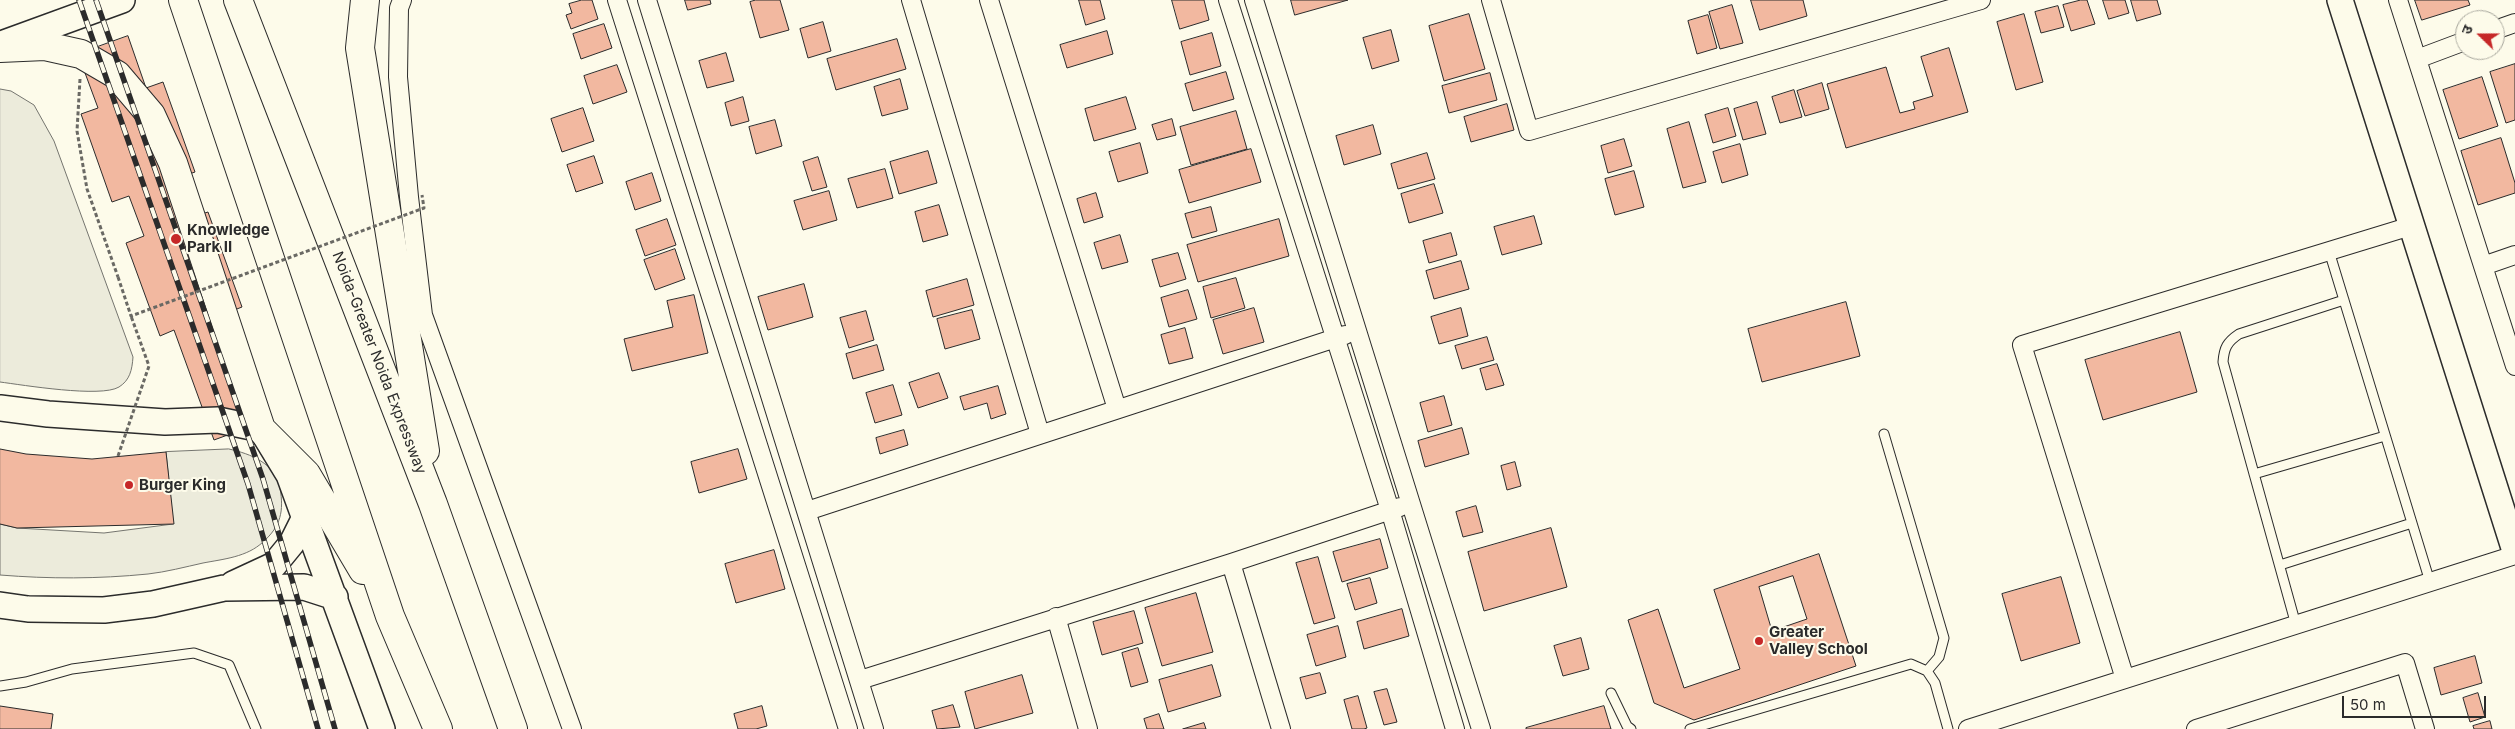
<!DOCTYPE html>
<html>
<head>
<meta charset="utf-8">
<style>
  body { margin:0 }
  #map { position:relative; width:2515px; height:729px; overflow:hidden; background:#fdfbea; font-family:Inter,"Noto Sans Devanagari",sans-serif }
  canvas { display:block }
  .north { position:absolute; left:2455px; top:10px; width:50px; height:50px; box-sizing:border-box; background:#fdfbea; border:1px solid #a9a89e; border-radius:50%; rotate:292deg; font-size:14px; font-weight:700; line-height:20px; text-align:center; color:#2b2b2b }
  .north::after { content:''; display:block; margin:auto; width:18px; height:22px; background:#c62828; clip-path:polygon(50% 0,100% 100%,50% 72%,0 100%) }
  .scale { position:absolute; left:2342px; top:696px; width:144px; height:22px; box-sizing:border-box; border:2px solid #2b2b2b; border-top:0; padding-left:6px; font-size:15px; line-height:18px; white-space:nowrap; color:#2b2b2b; -webkit-text-stroke:4px #fdfbea; paint-order:stroke }
</style>
</head>
<body>
<div id="map">
<canvas width="2515" height="729"></canvas>
<div class="north">उ</div>
<div class="scale">50 m</div>
</div>
<script>
const context = document.querySelector('canvas').getContext('2d');
context.lineJoin = 'round';
function paint(path, color) {
  context.fillStyle = color;
  context.fill(path, 'evenodd');
}
function trace(path, color, width, dash) {
  context.strokeStyle = color;
  context.lineWidth = width;
  context.lineCap = dash ? 'butt' : 'round';
  context.setLineDash(dash || []);
  context.stroke(path);
}
function drawText(font, color, halo, rows, align = 'center') {
  context.font = font + ' Inter,sans-serif';
  context.lineWidth = 4;
  context.setLineDash([]);
  context.textBaseline = 'middle';
  context.strokeStyle = halo;
  context.fillStyle = color;
  for (const [text, x, y, turn = 0] of rows) {
    context.save();
    context.translate(x, y);
    context.rotate((+turn || 0) * Math.PI / 180);
    context.textAlign = isNaN(turn) ? turn : align;
    if (halo) context.strokeText(text, 0, 0);
    context.fillText(text, 0, 0);
    context.restore();
  }
}
const green = new Path2D(`
  M0,89L11,91L34,105L54,141L133,357C132,370 130,380 119,387C101,398 23,385 0,382Z
  M229,449C251,454 275,463 280,488C284,511 281,526 263,542C247,557 224,559 203,563C185,567 166,572 148,574C98,579 49,579 0,575V524L17,528L104,533L173,524L166,452Z`);
paint(green, '#ecebdb');
trace(green, '#74746e', 1);
const building = new Path2D(`
  M582,0H592L598,19L571,29L566,15L572,13L569,4Z
  M685,0H710L711,4L688,10Z
  M756,0H780L789,30L760,38L750,2Z
  M1079,0H1100L1105,19L1086,25Z
  M1172,0H1204L1209,20L1180,29Z
  M1291,0H1348L1295,15Z
  M1751,0H1803L1807,16L1760,30Z
  M2081,0H2087L2095,24L2071,31L2063,5Z
  M2103,0H2125L2129,13L2109,19Z
  M2131,0H2157L2161,14L2137,21Z
  M2415,0H2468L2470,5L2422,20Z
  M1732,5L1743,43L1720,49L1709,12Z
  M2058,6L2064,27L2041,33L2035,12Z
  M1469,14L1485,69L1444,81L1429,26Z
  M2024,14L2043,82L2016,90L1997,22Z
  M1708,15L1717,48L1697,54L1688,21Z
  M823,22L831,51L808,58L800,29Z
  M604,24L612,48L581,59L573,34Z
  M1391,30L1399,61L1372,69L1363,38Z
  M1107,31L1113,54L1067,68L1060,45Z
  M1212,33L1221,66L1190,75L1181,42Z
  M128,36L146,88L163,82L195,172L178,178L192,217L208,212L242,307L224,314L263,422L214,440L174,330L160,336L126,243L144,236L129,196L112,202L81,114L98,108L78,54Z
  M897,39L906,69L836,90L827,59Z
  M1949,48L1968,112L1846,148L1827,84L1886,67L1900,113L1915,109L1913,102L1933,96L1921,57Z
  M726,53L734,81L707,88L699,61Z
  M2515,64V120L2506,123L2490,72Z
  M617,65L627,92L593,104L584,76Z
  M1226,72L1234,99L1193,111L1185,84Z
  M1490,73L1497,100L1449,113L1442,86Z
  M2482,77L2498,126L2459,139L2443,90Z
  M900,79L908,109L882,116L874,87Z
  M1822,83L1829,109L1805,116L1797,91Z
  M1794,90L1802,117L1780,123L1772,97Z
  M743,97L749,121L731,126L725,103Z
  M1126,97L1136,129L1094,141L1085,109Z
  M1757,102L1766,134L1743,140L1734,109Z
  M1507,104L1514,130L1471,142L1464,117Z
  M583,108L594,141L562,152L551,119Z
  M1728,108L1736,136L1713,143L1705,115Z
  M1236,111L1247,149L1191,165L1180,127Z
  M1172,119L1176,135L1157,140L1152,125Z
  M775,120L782,146L756,154L749,127Z
  M1689,122L1706,182L1683,188L1667,129Z
  M1373,125L1381,154L1344,165L1336,136Z
  M2501,138L2515,183V193L2478,205L2461,151Z
  M1624,139L1632,166L1608,173L1601,146Z
  M1140,143L1148,173L1118,182L1109,152Z
  M1740,144L1748,175L1722,183L1713,152Z
  M1251,149L1261,182L1189,203L1179,170Z
  M928,151L937,183L899,194L890,162Z
  M1427,153L1435,179L1398,189L1391,164Z
  M594,156L603,183L576,192L567,165Z
  M818,157L827,187L812,191L803,162Z
  M885,169L893,198L857,208L848,179Z
  M1634,171L1644,207L1615,215L1605,179Z
  M652,173L661,201L635,210L626,182Z
  M1434,184L1443,213L1409,223L1401,194Z
  M829,191L837,220L803,230L794,201Z
  M1096,193L1103,217L1084,223L1077,199Z
  M939,205L948,235L923,242L915,212Z
  M1211,207L1217,231L1192,238L1185,214Z
  M1534,216L1542,244L1502,255L1494,227Z
  M667,219L676,245L645,256L636,230Z
  M1279,219L1289,256L1198,282L1187,245Z
  M1451,233L1457,255L1429,263L1423,241Z
  M1120,235L1128,262L1102,269L1094,243Z
  M675,249L685,279L655,290L644,260Z
  M1178,253L1186,279L1160,287L1152,260Z
  M1461,261L1469,289L1434,299L1426,271Z
  M1236,278L1245,308L1211,318L1203,287Z
  M967,279L974,305L933,317L926,291Z
  M804,284L813,317L768,330L758,297Z
  M1188,290L1197,319L1169,327L1161,298Z
  M694,295L708,353L632,371L624,339L673,327L667,301Z
  M1846,302L1860,356L1762,382L1748,329Z
  M1254,308L1264,342L1223,354L1213,320Z
  M1461,308L1468,336L1439,344L1431,317Z
  M972,310L980,339L945,349L937,319Z
  M866,311L874,340L849,348L840,318Z
  M1185,328L1193,358L1169,364L1161,335Z
  M2180,332L2197,392L2103,420L2085,360Z
  M1487,337L1494,360L1462,369L1455,346Z
  M877,345L884,370L853,379L846,354Z
  M1497,364L1504,385L1486,390L1480,369Z
  M939,373L948,398L918,408L909,383Z
  M893,385L902,415L875,423L866,393Z
  M998,386L1006,414L991,419L987,403L964,410L960,397Z
  M1444,396L1452,425L1428,432L1420,403Z
  M1462,428L1469,454L1425,467L1418,441Z
  M904,430L908,445L880,454L876,438Z
  M0,449L26,454L92,459L166,452L174,524L17,528L0,524Z
  M738,449L747,479L699,493L691,462Z
  M1515,462L1521,486L1507,490L1501,466Z
  M1476,506L1483,532L1463,537L1456,512Z
  M1551,528L1567,587L1484,611L1468,552Z
  M1380,539L1388,568L1342,582L1333,552Z
  M774,550L785,589L736,603L725,564Z
  M1819,554L1856,666L1694,720L1654,703L1628,620L1658,609L1684,688L1740,669L1714,590ZM1793,576L1807,619L1772,631L1759,587Z
  M1318,557L1335,618L1314,624L1296,563Z
  M2061,577L2080,643L2021,661L2002,594Z
  M1370,578L1377,603L1355,610L1347,584Z
  M1196,593L1213,652L1162,666L1145,608Z
  M1402,609L1409,636L1364,649L1357,622Z
  M1134,611L1143,643L1102,655L1093,622Z
  M1338,626L1346,657L1316,666L1307,635Z
  M1581,638L1589,669L1563,676L1554,646Z
  M1138,648L1148,682L1131,687L1122,653Z
  M2475,656L2482,683L2441,695L2434,668Z
  M1212,665L1221,696L1168,712L1159,680Z
  M1320,673L1326,693L1306,699L1300,678Z
  M1022,675L1033,713L975,729L965,692Z
  M1387,689L1397,722L1384,725L1374,692Z
  M2478,693L2485,717L2470,722L2463,698Z
  M1358,696L1367,728L1364,729H1352L1344,700Z
  M953,705L960,727L937,729L932,711Z
  M0,706L53,714L51,729H0Z
  M762,706L767,726L756,729H738L734,714Z
  M1604,706L1611,729H1526V728Z
  M1159,714L1164,729H1147L1144,719Z
  M2490,721L2492,729H2474L2473,726Z
  M1204,723L1206,729H1183Z`);
paint(building, '#f2b8a0');
trace(building, '#2b2b2b', 1);
const lane = new Path2D(`
  M2329,251L2430,582
  M1884,434L1944,638L1939,657L1927,671
  M2254,474L2385,436
  M2280,565L2412,523
  M2296,625L2223,362C2224,348 2227,342 2239,334L2344,300
  M0,686L26,682L72,669L194,653L229,665L256,729
  M1611,693L1627,726L1631,729
  M1690,729L1911,664L1927,671L1935,683L1948,729`);
const street = new Path2D(`
  M402,0L399,8L398,77L409,197L423,315L572,729
  M617,0L848,729
  M647,0L874,729
  M911,0L1040,434
  M989,0L1117,409
  M1228,0L1390,510L1455,729
  M1254,0L1481,729
  M1491,0L1529,131L1981,0
  M2398,0L2515,366
  M2495,30L2515,23
  M2417,59L2465,41
  M2483,266L2515,255
  M807,511L1345,335
  M1231,563L1281,729
  M1056,617L1088,729
  M2125,679L2022,345L2411,226
  M860,680L1231,563L1400,507
  M1968,729L2515,555
  M2196,729L2405,663L2425,729`);
const secondary = new Path2D(`
  M2340,0L2515,551
  M4,43L122,0
  M0,408L48,414L165,422L218,420L261,429L289,475L382,729
  M233,584L274,565L292,543L305,517
  M0,605L28,609L104,610L153,604L224,588L304,587L335,597`);
const highway = new Path2D(`
  M183,0L390,616L438,729
  M238,0L433,504L513,729
  M365,0L360,48L425,451
  M0,48L45,46L81,54L117,75L151,115L173,163L261,429L306,474L363,570`);
trace(lane, '#2b2b2b', 11);
trace(street, '#2b2b2b', 20);
trace(secondary, '#2b2b2b', 28);
trace(highway, '#2b2b2b', 30);
trace(new Path2D(`
  M80,79L77,131L87,189L118,277`), '#6a6964', 3, [4, 2.5]);
trace(lane, '#fdfbea', 9);
trace(street, '#fdfbea', 18);
trace(secondary, '#fdfbea', 25);
trace(highway, '#fdfbea', 28);
const rail = new Path2D(`
  M79,0L248,484L318,729
  M96,0L263,479L335,729`);
trace(rail, '#2b2b2b', 5.5);
trace(rail, '#fdfbea', 4, [11]);
trace(new Path2D(`
  M118,277L131,316L424,208L422,195
  M118,456L149,366L131,316`), '#6a6964', 3, [4, 2.5]);
for (const [x, y, r, color] of [
  [176,239,6,"#c62828"],
  [129,485,5,"#c62828"],
  [1759,641,5,"#c62828"]
]) {
  const dot = new Path2D();
  dot.arc(x, y, r, 0, 2 * Math.PI);
  context.fillStyle = color;
  context.fill(dot);
  trace(dot, '#fdfbea', 2);
}
drawText('bold 15px', '#2b2b2b', '#fdfbea', [
  ["Knowledge",187,230],
  ["Park II",187,247],
  ["Burger King",139,485],
  ["Greater",1769,632],
  ["Valley School",1769,649]
], 'left');
drawText('15px', '#2b2b2b', '#fdfbea', [
  ["Noida-Greater Noida Expressway",379,363,69]
]);
</script>
</body>
</html>
